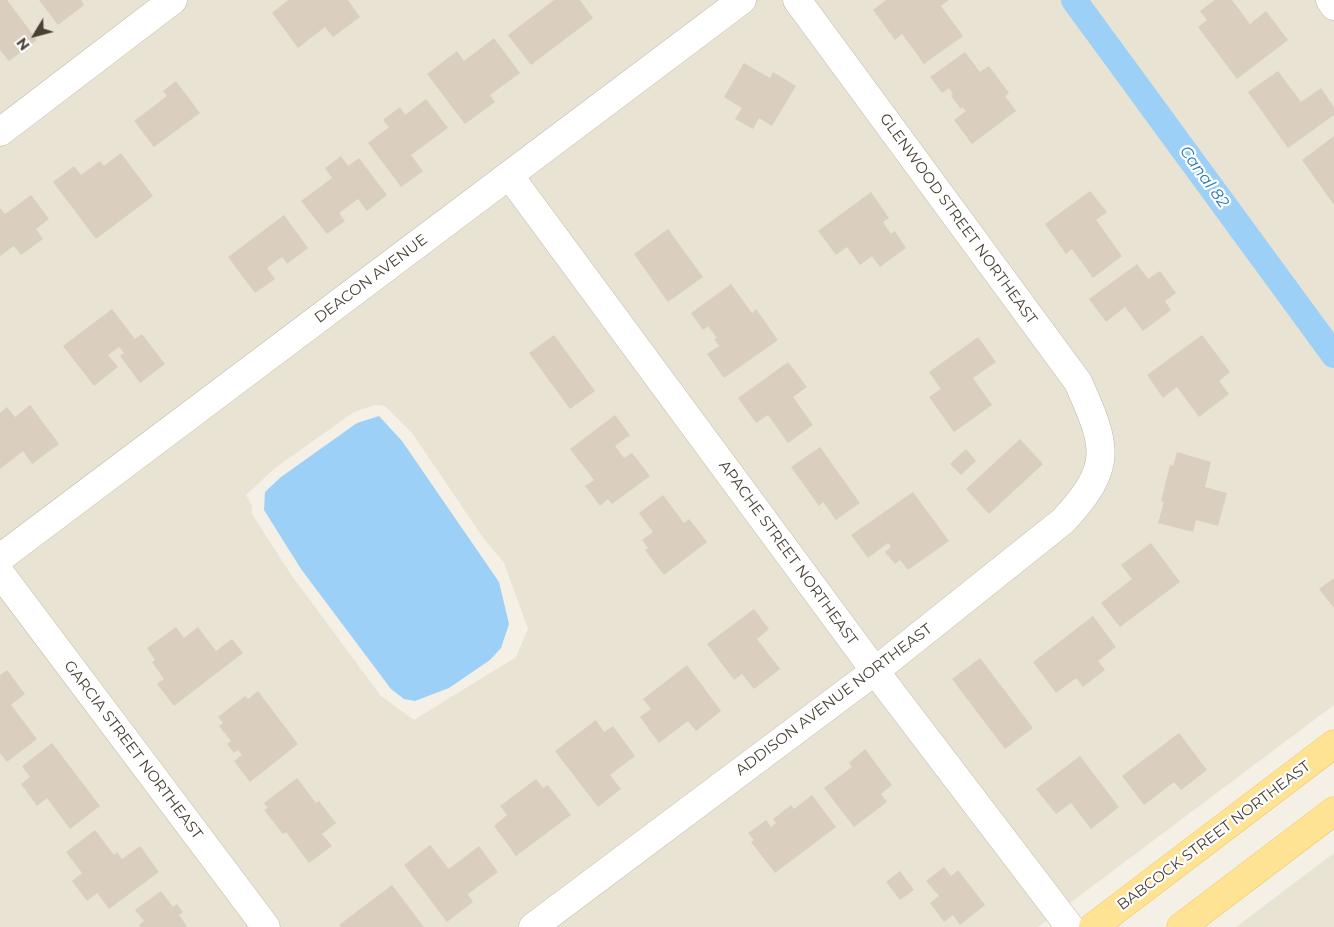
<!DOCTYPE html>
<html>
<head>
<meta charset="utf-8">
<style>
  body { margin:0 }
  #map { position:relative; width:1334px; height:927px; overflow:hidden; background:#f4f0e6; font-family:Montserrat,sans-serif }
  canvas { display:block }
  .north { position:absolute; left:10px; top:10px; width:50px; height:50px; -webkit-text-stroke:4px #fff; paint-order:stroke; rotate:233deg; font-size:14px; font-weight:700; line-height:20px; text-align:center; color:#484135 }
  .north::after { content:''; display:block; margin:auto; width:18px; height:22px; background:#484135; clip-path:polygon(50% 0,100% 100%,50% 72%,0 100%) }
</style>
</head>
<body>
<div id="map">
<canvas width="1334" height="927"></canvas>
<div class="north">N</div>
</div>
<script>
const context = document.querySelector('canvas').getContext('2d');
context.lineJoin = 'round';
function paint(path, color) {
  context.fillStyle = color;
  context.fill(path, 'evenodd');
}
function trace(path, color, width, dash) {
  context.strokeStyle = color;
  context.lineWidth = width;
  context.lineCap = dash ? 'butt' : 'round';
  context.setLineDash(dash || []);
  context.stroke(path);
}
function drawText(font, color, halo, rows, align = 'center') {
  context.font = font + ' Montserrat,sans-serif';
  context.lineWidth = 4.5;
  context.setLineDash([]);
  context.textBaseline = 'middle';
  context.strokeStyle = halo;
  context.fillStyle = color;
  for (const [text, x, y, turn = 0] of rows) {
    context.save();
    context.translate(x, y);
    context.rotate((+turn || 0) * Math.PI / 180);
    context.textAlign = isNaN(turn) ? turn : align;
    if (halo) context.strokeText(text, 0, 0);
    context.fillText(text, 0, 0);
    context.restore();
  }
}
paint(new Path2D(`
  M0,0H1334V705L1038,927H0ZM376,405L385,406L412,433L484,539L504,563L528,629L516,657L414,720L381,696L292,576L252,514V506L246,495L275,468L354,412Z
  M1334,853V927H1236Z`), '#e9e3d4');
paint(new Path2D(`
  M379,416L402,441L499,582L509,624L501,648L490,660L449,688L415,701L404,699L391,689L301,569L264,510L265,492L281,477L357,423Z`), '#9dd0f6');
trace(new Path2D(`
  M1074,0L1334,355`), '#9dd0f6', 26);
paint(new Path2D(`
  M0,0H7L37,40L9,61L0,50Z
  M39,0H81L84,5L58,25Z
  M288,0H348L360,17L333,37L325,27L298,48L272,13Z
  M554,0H580L593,18L531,65L508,35Z
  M886,0H949L941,6L963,36L924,64L902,34L895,40L873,10Z
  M1215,0H1232L1250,24L1266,11L1288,40L1237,79L1198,27L1207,20L1200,11Z
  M494,38L520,73L490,95L495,102L465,124L427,74L457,51L464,61Z
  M965,52L980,72L989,66L1009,93L1005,96L1016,111L972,144L954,120L966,111L962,107L961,109L951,96L953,94L949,88L942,93L930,77Z
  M744,63L770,78L773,72L796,86L772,126L759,118L753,129L735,119L742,108L724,97Z
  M1278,71L1301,102L1321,88L1334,107V115L1288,148L1248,92Z
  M176,81L200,113L154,147L134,121L167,96L163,91Z
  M426,99L448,128L411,155L423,171L401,187L368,143L389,127L383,120L400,107L405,115Z
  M1334,136V205L1302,160Z
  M121,153L153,196L96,239L53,182L74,166L81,175L100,161L104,166Z
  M341,156L348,166L359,158L387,195L367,211L358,199L339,213L345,221L327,234L301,201L332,178L325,168Z
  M1090,191L1107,212L1096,220L1122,256L1093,278L1072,249L1066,254L1045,224Z
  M871,192L889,218L883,222L891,234L895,231L906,248L880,267L872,256L860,265L847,247L836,255L818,231Z
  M31,195L49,219L36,229L43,239L21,255L14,246L0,256V208L5,214Z
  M284,215L308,248L287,264L282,257L267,268L275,279L255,293L228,257Z
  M668,229L703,277L668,302L634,254Z
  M1137,264L1148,279L1160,271L1176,293L1165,301L1171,310L1143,331L1125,307L1106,322L1089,299Z
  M731,284L752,313L756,309L778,340L724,378L707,354L719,346L714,339L717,338L708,326L703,330L691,313Z
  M112,309L135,339L142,334L165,364L140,383L120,356L124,353L119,347L108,355L118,367L94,386L63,346Z
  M554,335L595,391L570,409L529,353Z
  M1202,335L1230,372L1219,381L1229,394L1199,417L1177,387L1163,398L1147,375Z
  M978,337L996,362L973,378L992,405L954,432L929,397L941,389L929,372Z
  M788,362L807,387L793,397L813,425L788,443L768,415L756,423L738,398Z
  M30,405L59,444L32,464L23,451L0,469V413L7,407L15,417Z
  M615,415L630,435L615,446L624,458L632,453L650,476L612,504L608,499L600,506L585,486L594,480L570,449Z
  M1020,439L1043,464L989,514L966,489Z
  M820,447L860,503L836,520L823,502L819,506L791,467Z
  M966,449L976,461L961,475L950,464Z
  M1177,452L1211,462L1205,487L1227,493L1218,526L1196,520L1193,532L1158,523L1164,502L1161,501L1170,465L1173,466Z
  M913,492L949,541L908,570L900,560L895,564L885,552L891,547L888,543L868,558L851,535Z
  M663,495L684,523L689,519L707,542L664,575L645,550L648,548L642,540L653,532L639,513Z
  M1151,543L1180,582L1120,627L1101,603L1132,579L1121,565Z
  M1334,578V608L1319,589Z
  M754,609L769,629L757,639L780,669L754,689L742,674L734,680L707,644Z
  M1093,616L1116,647L1098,661L1105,670L1083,687L1076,678L1056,693L1033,662Z
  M176,627L184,638L198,627L216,651L232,639L243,653L174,706L157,684L164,679L152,662L155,660L147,648Z
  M980,658L1033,728L1005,749L952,679Z
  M687,665L721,711L696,731L688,721L659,743L640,717L651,709L643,699Z
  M7,670L25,694L11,705L37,739L7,762L0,753V675Z
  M258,691L298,744L250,782L234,761L242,755L238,750L234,753L227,744L231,741L219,726L223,723L218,717L245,696L248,699Z
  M596,720L604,732L613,726L635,756L610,775L621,789L598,807L555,751Z
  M1179,733L1207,770L1181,790L1174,782L1144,805L1122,776Z
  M52,743L100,806L70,829L47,798L37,806L21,784L30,777L22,766Z
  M865,749L892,785L881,794L887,802L854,827L824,788L852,767L849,763Z
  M1080,756L1119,807L1091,829L1071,803L1056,814L1036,789Z
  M297,778L316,803L319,801L336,823L322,834L332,846L309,863L286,832L283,834L264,810L268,808L264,803Z
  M536,779L543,788L548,785L571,815L516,856L494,826L507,815L500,806Z
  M812,795L836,827L775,873L751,842L754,840L748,833L766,820L771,827L776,823L773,819L791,805L794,809Z
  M95,830L114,855L117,852L122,859L140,846L159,872L109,909L97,893L87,901L72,881L82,873L66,852Z
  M430,845L449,869L479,846L498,872L468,894L473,902L447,922L404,865Z
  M944,867L951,876L958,870L985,905L960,925L953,915L944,922L930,903L939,896L926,881Z
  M900,871L914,890L900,900L886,882Z
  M392,885L424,927H341L339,925Z
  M161,891L173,907L177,904L183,912L179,915L187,926L186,927H141L139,925L144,921L135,910Z`), '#dacfbe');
const minor = new Path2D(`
  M1330,0L1334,6
  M0,132L173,0
  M509,175L875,671L1070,927
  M0,558L742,0
  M0,573L266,927
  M533,927L875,671L1063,521C1114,466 1107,447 1078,382L797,0`);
const major = new Path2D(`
  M1093,927L1334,744
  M1181,927L1334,811`);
trace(minor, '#c1b9a8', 29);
trace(major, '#edc55b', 29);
trace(minor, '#fff', 28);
trace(major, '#ffe394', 28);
drawText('15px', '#484135', '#fff', [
  ["GLENWOOD STREET NORTHEAST",958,219,54],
  ["DEACON AVENUE",371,279,-37],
  ["APACHE STREET NORTHEAST",788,553,54],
  ["ADDISON AVENUE NORTHEAST",834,700,-37],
  ["GARCIA STREET NORTHEAST",133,750,53],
  ["BABCOCK STREET NORTHEAST",1214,836,-37]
]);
drawText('italic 16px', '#2579bd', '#fff', [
  ["Canal 82",1204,177,54]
]);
</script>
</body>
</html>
